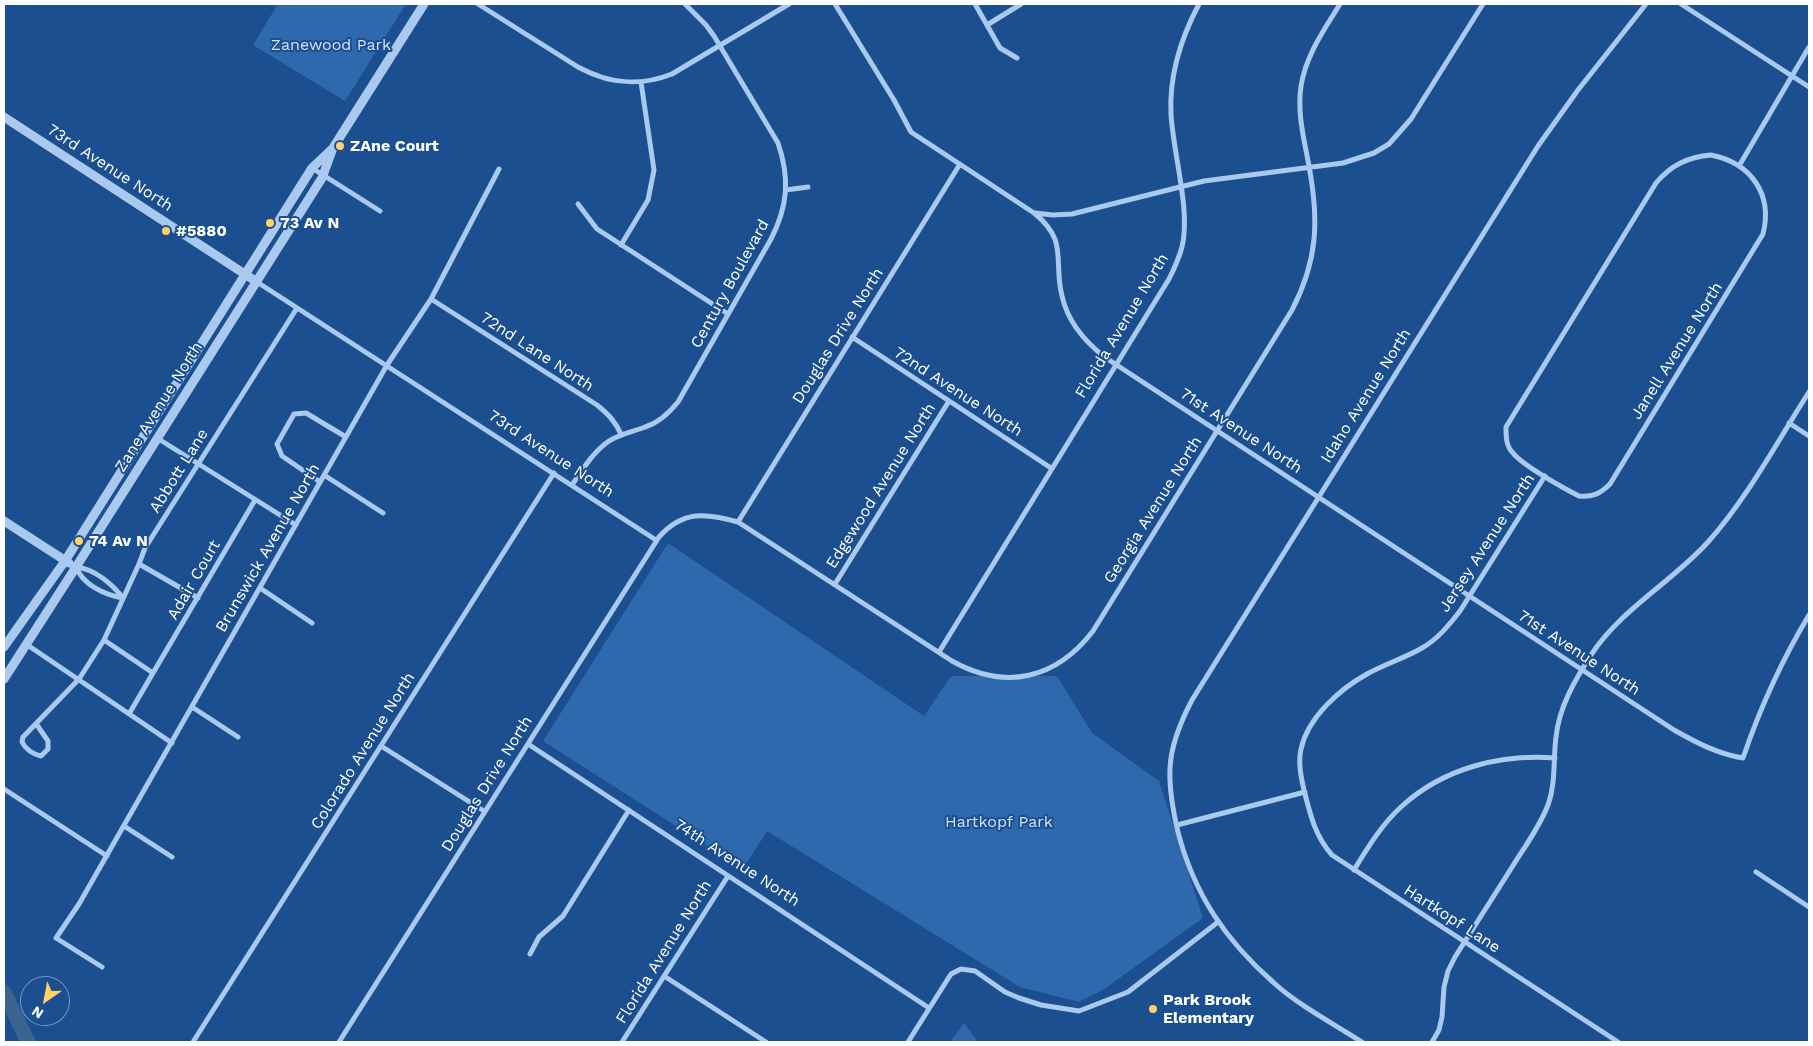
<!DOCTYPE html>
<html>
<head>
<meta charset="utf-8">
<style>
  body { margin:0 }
  #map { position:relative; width:1813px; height:1046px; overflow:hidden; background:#1b4f8f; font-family:"Work Sans",sans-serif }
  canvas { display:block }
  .frame { position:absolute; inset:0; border:5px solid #fff; pointer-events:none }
  .north { position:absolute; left:20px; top:976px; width:50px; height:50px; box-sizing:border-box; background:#1b4f8f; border:1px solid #7695bc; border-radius:50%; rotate:213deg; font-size:14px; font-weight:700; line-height:20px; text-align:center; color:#fff }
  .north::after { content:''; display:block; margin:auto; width:18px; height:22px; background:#ffd166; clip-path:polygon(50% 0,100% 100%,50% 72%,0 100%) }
</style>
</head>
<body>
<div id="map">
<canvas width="1813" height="1046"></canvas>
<div class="frame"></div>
<div class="north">N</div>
</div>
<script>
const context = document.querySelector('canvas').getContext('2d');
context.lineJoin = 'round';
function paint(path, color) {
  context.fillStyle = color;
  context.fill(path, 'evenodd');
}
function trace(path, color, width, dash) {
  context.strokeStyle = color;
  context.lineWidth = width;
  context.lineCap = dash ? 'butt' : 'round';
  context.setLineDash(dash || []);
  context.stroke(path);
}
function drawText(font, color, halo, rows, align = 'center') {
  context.font = font + ' "Work Sans",sans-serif';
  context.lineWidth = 4;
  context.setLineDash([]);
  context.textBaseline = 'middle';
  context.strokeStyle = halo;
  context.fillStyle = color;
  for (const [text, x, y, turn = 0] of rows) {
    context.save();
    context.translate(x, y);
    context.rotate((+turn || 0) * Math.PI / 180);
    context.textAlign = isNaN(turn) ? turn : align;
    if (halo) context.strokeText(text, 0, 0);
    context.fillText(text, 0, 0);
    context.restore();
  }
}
paint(new Path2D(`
  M278,4H406L345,101L253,45Z
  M668,543L924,716L951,676H1057L1092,733L1159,781L1203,918L1103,990L1079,1002L1020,987L767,831L743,869L543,741Z
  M964,1023L976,1039L977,1042H950Z`), '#2e69ad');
trace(new Path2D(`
  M4,992L28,1042`), '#3c6290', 15);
trace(new Path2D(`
  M478,4L578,67C609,84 639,87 672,74L789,4
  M835,4L894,100L911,132L1034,213C1069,241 1053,260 1062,296C1068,323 1085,342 1106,358L1674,730C1697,743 1718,754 1743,758C1760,708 1782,660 1809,615
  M975,4L1000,48L1017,58
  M1681,4L1809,87
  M987,25L1021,4
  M1711,155C1751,163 1773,194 1763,234L1610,484C1600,494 1593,497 1579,496C1565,489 1522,465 1513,453C1506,446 1506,437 1506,427L1656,183C1671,165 1688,157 1711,155Z
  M1739,166L1809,47
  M312,168L380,211
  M786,190L808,187
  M578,204L597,229L728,314
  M1035,213L1053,215L1072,214L1204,181L1343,163L1374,153L1389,144L1411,119L1483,4
  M621,245L648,200L654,170L641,82
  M257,282L656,540
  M431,299L597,405C608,414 615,421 621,434
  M852,337L1051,468
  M1789,423L1809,436
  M157,438L296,525
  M324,475L383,513
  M1545,476L1460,611C1449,625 1438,639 1422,648C1405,658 1385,664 1367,674C1340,689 1308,717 1301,749C1298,763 1301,777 1304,790C1310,814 1315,836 1332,855L1618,1042
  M320,482L282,456L277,444L294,414L306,413L346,437
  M572,485C583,469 593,452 609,441C620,434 632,432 645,427C659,423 669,413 678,402L771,239C788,206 790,178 778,143L714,36L706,25L685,4
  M738,522L960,164
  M139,564L198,598
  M76,567C95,569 112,584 123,598C105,595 83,585 76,567Z
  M835,584L949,401
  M260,588L312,623
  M104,640L153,673L129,714
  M26,644L172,743
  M939,652L1169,279C1174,269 1179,258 1182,247C1191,211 1173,153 1171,114C1169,75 1181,38 1199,4
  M153,673L255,500
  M192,707L238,737
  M37,725L48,741V749L41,756C33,754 26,750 22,742L23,737L79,679L104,640L139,564L145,548L297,308
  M528,744L929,1008
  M381,746L484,811
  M4,789L107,856
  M1177,825L1305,792
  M124,826L172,857
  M1354,870C1368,847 1382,824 1402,806C1444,768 1500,754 1555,758
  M1756,872L1809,907
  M530,954L539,937L563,916L629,810
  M102,967L56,938L79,904L387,365L431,299L499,169
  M664,976L766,1042
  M193,1042L554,473
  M339,1042L659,537C683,510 706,513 738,522L952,661C1006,691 1056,679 1093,631L1292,310C1318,260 1319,220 1309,166C1304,139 1297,113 1301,86C1306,55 1324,30 1340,4
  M622,1042L728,876
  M908,1042L951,974L961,969L975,971L1005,992L1019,998L1041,1005L1079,1011L1128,992L1218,922
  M1362,1042C1334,1024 1298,1005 1274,983C1226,941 1194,894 1178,832C1173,811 1169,790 1170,768C1171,744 1181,721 1192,700L1538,146L1578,90L1646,4
  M1432,1042L1439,1030L1442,1017L1444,987L1448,971L1455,957C1475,926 1494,895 1514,864C1526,845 1540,826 1548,805C1556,783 1553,760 1556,737C1559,707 1575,680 1591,655C1621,609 1672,582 1708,542C1748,497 1777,442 1809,392`), '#a9c9ee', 5);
trace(new Path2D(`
  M4,117L257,282
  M4,521L69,563
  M4,647L65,561L312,168L331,150
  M4,679L76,567L322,178L333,148L424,4`), '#a9c9ee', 9);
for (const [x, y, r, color] of [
  [340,146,5,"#ffd166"],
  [270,223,5,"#ffd166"],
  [166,231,5,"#ffd166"],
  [79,541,5,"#ffd166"],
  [1153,1009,5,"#ffd166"]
]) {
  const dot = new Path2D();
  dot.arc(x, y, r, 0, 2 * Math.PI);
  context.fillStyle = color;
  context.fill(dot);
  trace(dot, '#1b4f8f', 2);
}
drawText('16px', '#cfe3fa', '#1b4f8f', [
  ["Zanewood Park",331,45],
  ["Hartkopf Park",999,822]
]);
drawText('bold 16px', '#fff', '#1b4f8f', [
  ["ZAne Court",350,146],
  ["73 Av N",280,223],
  ["#5880",176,231],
  ["74 Av N",89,541],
  ["Park Brook",1163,1000],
  ["Elementary",1163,1018]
], 'left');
drawText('16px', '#fff', '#1b4f8f', [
  ["73rd Avenue North",110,168,33],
  ["Century Boulevard",730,284,-61],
  ["Florida Avenue North",1122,326,-59],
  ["Douglas Drive North",838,336,-58],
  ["Janell Avenue North",1677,351,-58],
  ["72nd Lane North",537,352,33],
  ["72nd Avenue North",958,392,33],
  ["Idaho Avenue North",1366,396,-58],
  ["Zane Avenue North",159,407,-58],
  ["71st Avenue North",1241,431,33],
  ["73rd Avenue North",551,454,33],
  ["Abbott Lane",179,471,-58],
  ["Edgewood Avenue North",881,486,-58],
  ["Georgia Avenue North",1153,510,-58],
  ["Jersey Avenue North",1487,543,-57],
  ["Brunswick Avenue North",268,548,-60],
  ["Adair Court",194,580,-60],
  ["71st Avenue North",1579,653,33],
  ["Colorado Avenue North",363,751,-58],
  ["Douglas Drive North",487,784,-58],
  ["74th Avenue North",737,863,33],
  ["Hartkopf Lane",1452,919,33],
  ["Florida Avenue North",664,952,-58]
]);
</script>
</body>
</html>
